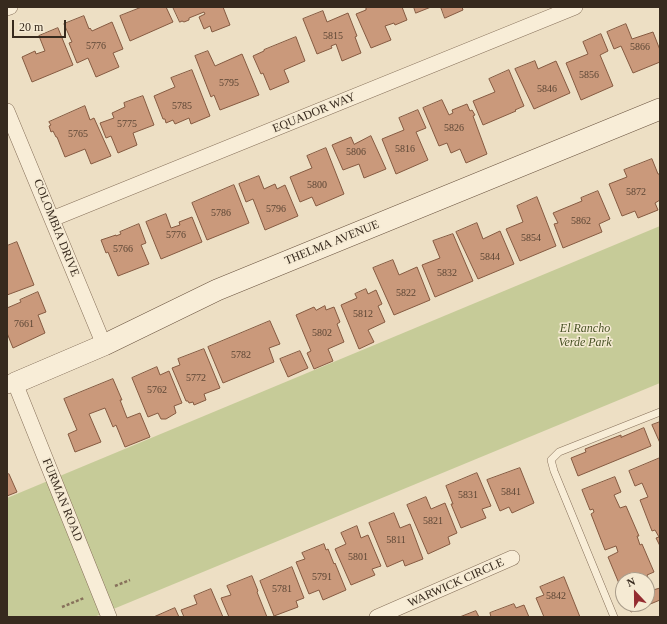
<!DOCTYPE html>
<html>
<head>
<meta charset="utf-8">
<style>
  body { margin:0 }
  #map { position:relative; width:667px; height:624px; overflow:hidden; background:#eddfc4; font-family:"Times New Roman",serif }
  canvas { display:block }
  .frame { position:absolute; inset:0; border:8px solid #372a1e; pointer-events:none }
  .north { position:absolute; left:615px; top:572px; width:40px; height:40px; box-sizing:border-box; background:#f5ead3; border:1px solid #a99d8b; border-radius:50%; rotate:338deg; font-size:11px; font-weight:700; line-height:16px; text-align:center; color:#372a1e }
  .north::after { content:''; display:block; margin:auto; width:14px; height:18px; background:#942c30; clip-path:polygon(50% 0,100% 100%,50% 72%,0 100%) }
  .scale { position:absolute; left:12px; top:20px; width:54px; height:18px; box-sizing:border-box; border:2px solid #372a1e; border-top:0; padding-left:5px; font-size:12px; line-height:14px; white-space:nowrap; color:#372a1e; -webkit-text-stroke:3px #f5ead3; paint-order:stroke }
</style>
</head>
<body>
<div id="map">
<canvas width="667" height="624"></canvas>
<div class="frame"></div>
<div class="north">N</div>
<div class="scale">20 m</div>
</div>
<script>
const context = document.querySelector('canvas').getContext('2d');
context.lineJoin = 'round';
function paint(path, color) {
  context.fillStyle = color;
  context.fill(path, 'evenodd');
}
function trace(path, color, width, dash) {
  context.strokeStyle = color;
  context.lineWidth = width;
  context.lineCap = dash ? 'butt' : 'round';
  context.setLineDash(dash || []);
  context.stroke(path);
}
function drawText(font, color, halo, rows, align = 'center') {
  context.font = font + ' "Times New Roman",serif';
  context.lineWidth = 3;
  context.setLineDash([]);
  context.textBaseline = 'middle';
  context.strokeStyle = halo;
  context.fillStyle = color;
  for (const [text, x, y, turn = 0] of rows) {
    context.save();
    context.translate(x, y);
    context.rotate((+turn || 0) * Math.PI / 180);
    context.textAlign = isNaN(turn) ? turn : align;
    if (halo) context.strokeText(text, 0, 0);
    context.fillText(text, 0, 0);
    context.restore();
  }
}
paint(new Path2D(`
  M660,226V383L94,617H7V498Z`), '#c6cb98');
const building = new Path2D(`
  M142,7H166L173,22L130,41L120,16Z
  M173,7H223L230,25L212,32L210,26L204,29L199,17L205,14L204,12L189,18V20L184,22L182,21L180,22Z
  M368,7H402L407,20L395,25L394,23L385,26L391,40L371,48L356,14L366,10V8Z
  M414,7H431L416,13Z
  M441,7H462L463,10L445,18Z
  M323,11L327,22L348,13L357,36L355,37L361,53L342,61L336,44L331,46L332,48L317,54L303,19Z
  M84,16L89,29L90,28L92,31L112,22L123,49L113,53L119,67L96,77L88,58L77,63L69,43L72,42L64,24Z
  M626,24L632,39L653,32L660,50V62L633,73L621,46L614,49L607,32Z
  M58,28L73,65L32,82L22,57L35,51L36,54L45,51L39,36Z
  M601,34L608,51L600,55L613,86L581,100L566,63L588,54L583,42Z
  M296,37L305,61L284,70L289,82L270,90L263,73L261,74L253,56L264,51V50Z
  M208,51L215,66L242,54L259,95L220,110L214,95L211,97L195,56Z
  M535,61L538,69L556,61L570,93L534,109L515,69Z
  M192,70L210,116L191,124L189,118L175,124L173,120L166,123L165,119H163L154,96L175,87L171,78Z
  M509,70L524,106L515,110L516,111L483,125L473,101L495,92L489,79Z
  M143,96L154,125L133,133L137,145L118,153L111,136L106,138L100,123L114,118L112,113L125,107L124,103Z
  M442,100L449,115L453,113L452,110L467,104L470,111L472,110L475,115L473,116L487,154L466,163L460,149L451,153L447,143L439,146L423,108Z
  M85,106L90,120L94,118L111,156L91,164L85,149L65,157L57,137H56L53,131L51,132L49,126L51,125L49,122Z
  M418,110L426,128L416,132L428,160L396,174L382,139L404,130L399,118Z
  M371,136L386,169L364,178L359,164L343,170L332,145L351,137L354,144Z
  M326,148L344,194L316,206L312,197L300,202L290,177L312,168L307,156Z
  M652,159L658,174H660V200L655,203L658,210L638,218L635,211L622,216L609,184L627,177L624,170Z
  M259,176L264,189L275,184L277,189L285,185L298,216L265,230L253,199L246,202L239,184Z
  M234,185L249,223L207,240L192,203Z
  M598,191L610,219L599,224L602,232L563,248L554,224L558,223L553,213L582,201L581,198Z
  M537,197L556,246L520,261L506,229L523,222L517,206Z
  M166,214L171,228L180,225L179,222L192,217L202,242L161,259L146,222Z
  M477,223L483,239L500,231L514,264L478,279L456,232Z
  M139,224L146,243L141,245L149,264L118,276L108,252L106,253L101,240L116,235V236L121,234L120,232Z
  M453,234L473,281L435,297L422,265L440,258L433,241Z
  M17,242L34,285L7,295V246Z
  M393,260L399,275L417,267L430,300L394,315L373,268Z
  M366,289L368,294L376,290L382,304L378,306L385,322L368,330L374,342L359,349L341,305L357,298L355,294Z
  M38,292L46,312L38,315L45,333L13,348L7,333V308L21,302L20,300Z
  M325,306L326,310L334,307L340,322L337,324L344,342L328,349L333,361L314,369L307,353L311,351L296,315L314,307L316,310Z
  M270,321L280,344L269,348L274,362L223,383L208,347Z
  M204,349L220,388L204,394L206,400L194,405L193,402L189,403L188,401H186L172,368L180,365L178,359Z
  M300,351L308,368L288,377L280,359Z
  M157,367L160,375L169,371L182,403L174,406L176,413L166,419H161L158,413L148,417L132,378Z
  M113,379L122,400H120L127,418L140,413L150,437L125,447L116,425L113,427L105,408L89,414L101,442L75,452L68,434L77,430L64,399Z
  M660,422V443L652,425Z
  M644,428L651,446L578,476L571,458L586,452L585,449L621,435V437Z
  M660,458V546L656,538L659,537L655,530L652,531L640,500L648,497L642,483L635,486L629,471Z
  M520,468L534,503L512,513L509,507L500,511L487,480Z
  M477,473L491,506L482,509L486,518L461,528L451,504H453L446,486Z
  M9,474L17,492L7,496V475Z
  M615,477L621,492L614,495L620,508L626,506L639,536H637L640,545L642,544L654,572L647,575L653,590L660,588V600L631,612L627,604H647V580H623V593L608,557L618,552L616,546L605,550L591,514L594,512L593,509L590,510L582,490Z
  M426,497L431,509L445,503L457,533L448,537L450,544L428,554L407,505Z
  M394,513L400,528L410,524L423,559L405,566L403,560L387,567L369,523Z
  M357,526L361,538L368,535L381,566L372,569L375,575L351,585L335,549L346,544L341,533Z
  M324,544L326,550L328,549L334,564L335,563L346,590L323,600L319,590L309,594L296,562L305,559L302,553Z
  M292,567L304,598L296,601L298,607L274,616L260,581Z
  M252,576L258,591L257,592L267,617H229L221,598L231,595L227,586Z
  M564,577L580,617H544L536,598L544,595L540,587Z
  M211,589L223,617H184L181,610L197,604L194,596Z
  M514,604L516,608L524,605L529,617H491L490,613Z
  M175,608L179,617H154Z
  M476,611L479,617H460Z`);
paint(building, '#ca997b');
trace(building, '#855a41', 1);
const lane = new Path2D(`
  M614,617L554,471L551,460L559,452L660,412`);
const street = new Path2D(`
  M7,8L10,7
  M7,111L104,345
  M52,219L575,7
  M7,386L15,383L109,617
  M377,617L512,558`);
const secondary = new Path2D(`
  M15,383L104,345L217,290L660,109`);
trace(lane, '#87715b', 8);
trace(street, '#87715b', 16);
trace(secondary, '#69523e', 22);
trace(new Path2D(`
  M115,586L130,580
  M62,607L84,598`), '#87715b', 2.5, [3, 2]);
trace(lane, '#f8edd7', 7);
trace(street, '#f8edd7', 15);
trace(secondary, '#f8edd7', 21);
drawText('10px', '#5c4635', null, [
  ["5815",333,36],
  ["5776",96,46],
  ["5866",640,47],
  ["5856",589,75],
  ["5795",229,83],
  ["5846",547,89],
  ["5785",182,106],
  ["5775",127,124],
  ["5826",454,128],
  ["5765",78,134],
  ["5816",405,149],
  ["5806",356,152],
  ["5800",317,185],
  ["5872",636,192],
  ["5796",276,209],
  ["5786",221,213],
  ["5862",581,221],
  ["5776",176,235],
  ["5854",531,238],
  ["5766",123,249],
  ["5844",490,257],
  ["5832",447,273],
  ["5822",406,293],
  ["5812",363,314],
  ["7661",24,324],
  ["5802",322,333],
  ["5782",241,355],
  ["5772",196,378],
  ["5762",157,390],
  ["5841",511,492],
  ["5831",468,495],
  ["5821",433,521],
  ["5811",396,540],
  ["5801",358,557],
  ["5791",322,577],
  ["5781",282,589],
  ["5842",556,596]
]);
drawText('12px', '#372a1e', '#f5ead3', [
  ["EQUADOR WAY",314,113,-22],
  ["COLOMBIA DRIVE",56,228,68],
  ["THELMA AVENUE",332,243,-22],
  ["FURMAN ROAD",62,500,68],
  ["WARWICK CIRCLE",456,583,-24]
]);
drawText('italic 12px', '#495326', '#f5ead3', [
  ["El Rancho",585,329],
  ["Verde Park",585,343]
]);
</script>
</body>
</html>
